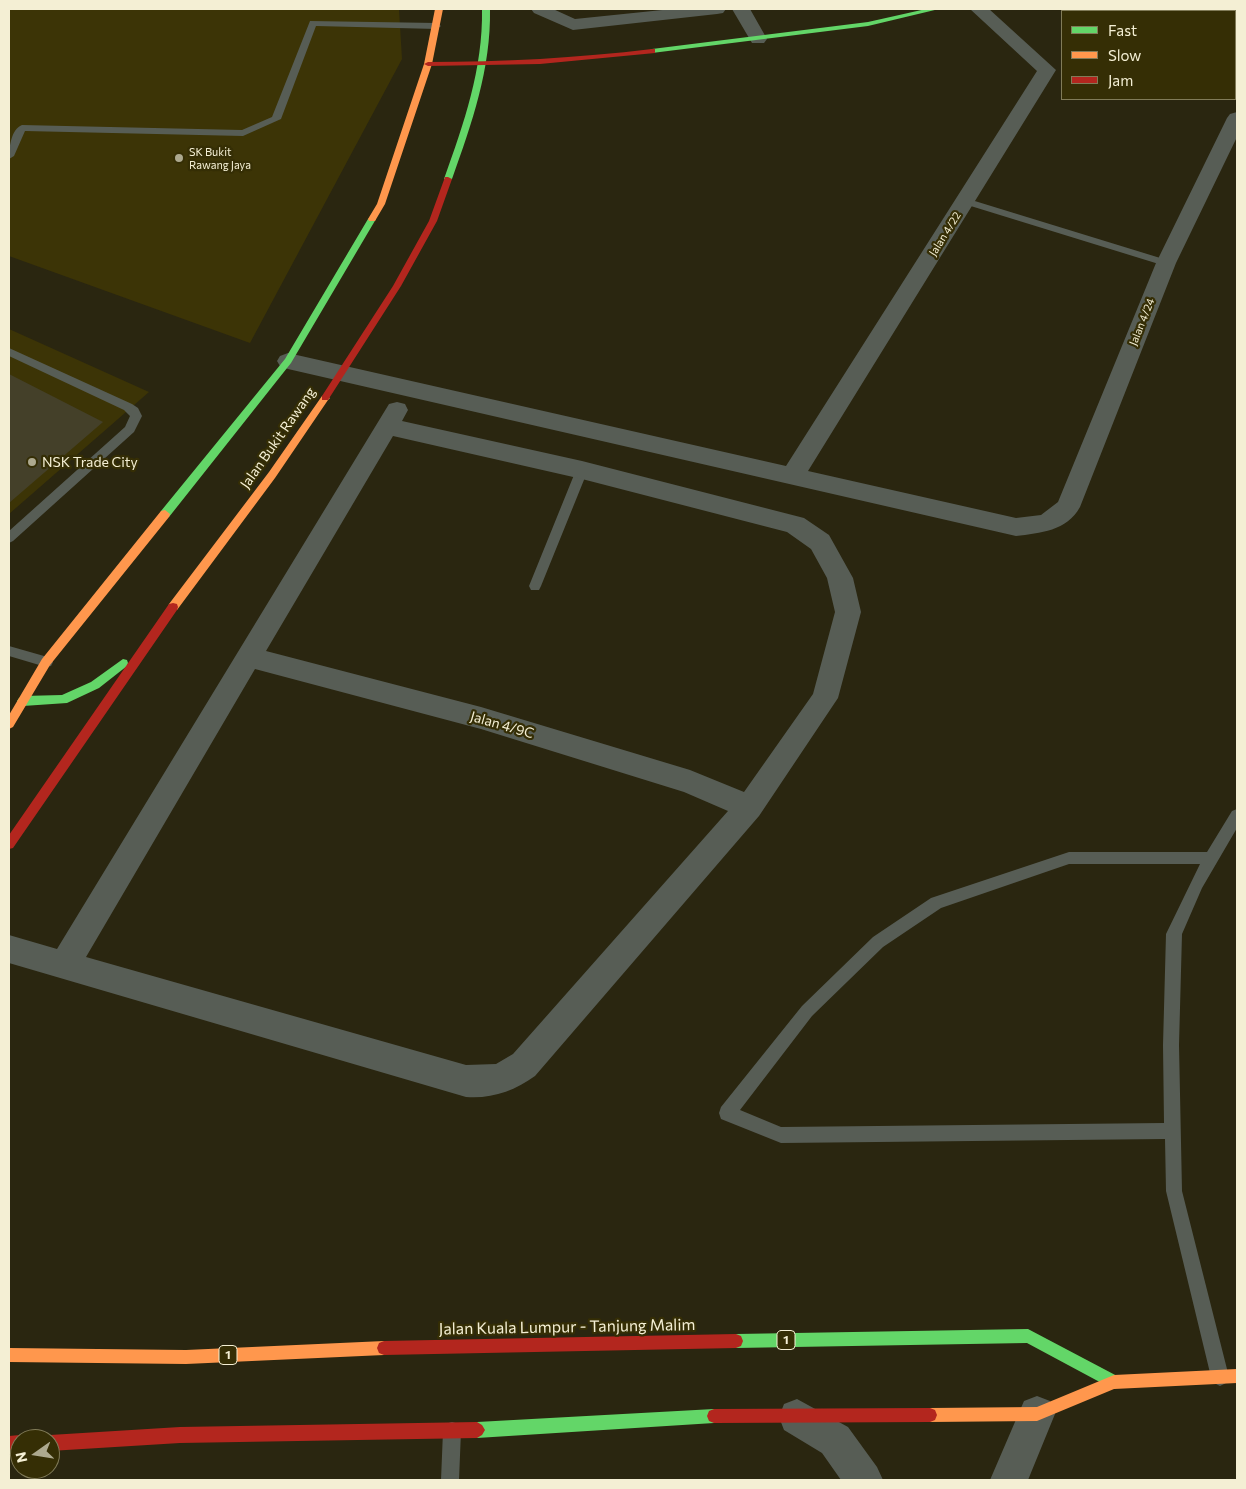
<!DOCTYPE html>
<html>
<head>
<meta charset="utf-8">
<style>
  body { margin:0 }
  #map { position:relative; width:1246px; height:1489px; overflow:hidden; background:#2a2610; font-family:Commissioner,sans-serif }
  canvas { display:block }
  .frame { position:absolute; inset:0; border:10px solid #f4efd4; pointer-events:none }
  .legend { position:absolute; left:1061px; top:10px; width:175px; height:90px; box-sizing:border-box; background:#352e05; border:1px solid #817b58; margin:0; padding:6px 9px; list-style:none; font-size:15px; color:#f4efd4 }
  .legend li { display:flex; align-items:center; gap:10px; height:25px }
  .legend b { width:25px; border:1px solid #817b58 }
  .north { position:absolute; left:10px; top:1429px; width:50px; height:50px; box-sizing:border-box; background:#352e05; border:1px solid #817b58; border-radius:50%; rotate:257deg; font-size:14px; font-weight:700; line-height:20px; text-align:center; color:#f4efd4 }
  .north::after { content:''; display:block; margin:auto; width:18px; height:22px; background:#ada98f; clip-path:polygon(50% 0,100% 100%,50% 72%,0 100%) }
</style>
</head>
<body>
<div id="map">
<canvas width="1246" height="1489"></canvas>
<div class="frame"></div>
<ul class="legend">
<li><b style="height:6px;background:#63d668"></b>Fast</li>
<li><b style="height:6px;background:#ff974d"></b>Slow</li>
<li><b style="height:6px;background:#b3261e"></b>Jam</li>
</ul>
<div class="north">N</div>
</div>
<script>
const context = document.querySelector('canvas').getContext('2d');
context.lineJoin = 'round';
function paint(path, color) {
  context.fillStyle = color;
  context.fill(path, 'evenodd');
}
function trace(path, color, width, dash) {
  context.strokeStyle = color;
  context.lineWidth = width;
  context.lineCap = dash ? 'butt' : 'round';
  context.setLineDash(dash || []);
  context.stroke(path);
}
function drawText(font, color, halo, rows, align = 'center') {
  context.font = font + ' Commissioner,sans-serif';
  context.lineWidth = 4.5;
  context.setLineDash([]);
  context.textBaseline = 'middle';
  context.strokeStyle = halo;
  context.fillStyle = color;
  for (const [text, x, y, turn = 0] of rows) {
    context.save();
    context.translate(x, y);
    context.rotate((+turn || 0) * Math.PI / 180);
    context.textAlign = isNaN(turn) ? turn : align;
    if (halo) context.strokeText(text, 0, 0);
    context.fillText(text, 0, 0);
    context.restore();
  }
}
paint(new Path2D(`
  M9,9H399L402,59L250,343L9,256Z
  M9,329L149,392L9,514Z`), '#3c3406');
paint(new Path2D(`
  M9,374L103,422L9,503Z`), '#444029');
paint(new Path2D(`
  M310,21L437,23L441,26L437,29L316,26L281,119L243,136L25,131L14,156L9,159C9,148 11,129 22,125L242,130L272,117Z
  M965,198L1170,261L1171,263L1170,265H1162L961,203L960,201Z
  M9,348L132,404L138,408L142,416L134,432L13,541L9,543V531L125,427L130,416L124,410L9,356Z
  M582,466L588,470L541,586L539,590H531L529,586L576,470Z
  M9,646L51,658L53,662L51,666L46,667L9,656Z
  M1237,809V828L1202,888L1182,934L1179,1045L1182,1191L1229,1377L1226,1383L1220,1386L1214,1383L1211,1377L1166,1191L1165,1139L781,1143L721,1119L719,1113L721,1107L802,1006L873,937L931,898L1069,852H1207L1232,811ZM1069,864H1200L1166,934L1163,1045L1164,1123L781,1127L740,1110L812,1016L883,947L941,908Z
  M452,1422L459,1424L461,1431L459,1480H441L443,1431L445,1424Z`), '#575d55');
paint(new Path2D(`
  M531,9H553L575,19L672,9H726L723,13L717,14L573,30L534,13Z
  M732,9H750L767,39L764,43H752Z
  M970,9H989L1056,70L808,471L1016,518L1041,515L1058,502L1156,263L1227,118L1230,114L1237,112V137L1176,263L1080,507C1067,531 1040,533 1016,536L288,369L280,366L277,361L280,356L288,353L786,466L1037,71Z
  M1176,9H1196L1198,11H1178Z
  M1235,42H1237V53H1235Z
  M397,402L405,404L408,410L402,421L582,461L804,518L829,535L853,578L861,612L838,698L759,816L535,1076C514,1091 492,1099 466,1097L9,963V935L57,949L389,404ZM393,436L582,479L787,532L811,549L827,578L835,612L813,694L744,792L690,770L481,707L266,651ZM255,669L481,729L684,792L728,811L513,1054L496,1064L466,1065L86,957Z
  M1037,1396L1050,1401L1055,1414L1028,1480H990L1024,1401Z
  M797,1399L848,1427L877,1467L883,1480H841L822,1453L784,1430L779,1417L784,1404Z`), '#575d55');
paint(new Path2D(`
  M482,9H490C491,69 472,123 452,179L448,181L444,179C464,123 483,69 482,9Z
  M926,9H939L868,26L652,53L648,51L652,49L868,22Z
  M372,216L376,219L291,363L169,517H161L160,514L161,511L285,359L368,219Z
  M123,659L127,660L128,663L127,666L99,688L67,703L23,706L19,704L17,701L19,698L23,696L62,695L91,682Z
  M1028,1329L1119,1377L1121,1382L1119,1387L1114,1389L1109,1387L1027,1343L736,1348L731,1346L729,1341L731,1336L736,1334Z
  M714,1409L719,1411L721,1416L719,1421L714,1423L477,1438L472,1435L469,1430L472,1425L477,1422Z`), '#63d668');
paint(new Path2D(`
  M435,9H443L432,64L385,204L375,221H369L368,219L377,204L424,64Z
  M325,395L330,398L328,400L275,478L177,610H169L168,607L169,604L269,472L322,396Z
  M165,510L170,514L169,517L50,665L13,727L9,729V715L42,659L161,511Z
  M384,1341L389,1343L391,1348L389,1353L384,1355L186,1364L9,1362V1348L186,1350Z
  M1237,1369V1383L1114,1389L1037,1421L930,1422L925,1420L923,1415L925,1410L930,1408L1037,1407L1114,1375Z`), '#ff974d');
paint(new Path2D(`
  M652,49H655V53L540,64L428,66L424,64L428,62C503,62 577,58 652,49Z
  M445,177H448L452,179L437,221L401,286L328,400H322V396L393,286L429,221Z
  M173,603L177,604L178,607L177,610L13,848L9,849V835L169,604Z
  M736,1334L741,1336L743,1341L741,1346L736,1348L384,1355L379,1353L377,1348L379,1343L384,1341Z
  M930,1408L935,1410L937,1415L935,1420L930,1422L714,1423L709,1421L707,1416L709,1411L714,1409Z
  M477,1422L482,1425L485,1430L482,1435L477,1438L180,1443L50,1451V1439H44L50,1435L180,1427Z
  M20,1435L26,1439H20V1451L9,1450V1436Z`), '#b3261e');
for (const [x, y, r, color] of [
  [179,158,5,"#ada98f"],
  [32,462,5,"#ada98f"]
]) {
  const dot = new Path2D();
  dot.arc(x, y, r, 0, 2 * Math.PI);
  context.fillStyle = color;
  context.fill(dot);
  trace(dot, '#352e05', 2);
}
drawText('11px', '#f4efd4', '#352e05', [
  ["SK Bukit",189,152],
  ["Rawang Jaya",189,165]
], 'left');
drawText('11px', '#f4efd4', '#352e05', [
  ["Jalan 4/22",945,234,-58],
  ["Jalan 4/24",1142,322,-68]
]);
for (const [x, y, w] of [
  [786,1340,18],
  [228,1355,18]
]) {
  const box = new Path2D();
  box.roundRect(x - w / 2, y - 9.5, w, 19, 4);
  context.fillStyle = '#352e05';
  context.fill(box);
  trace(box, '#f4efd4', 1);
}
drawText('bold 12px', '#f4efd4', null, [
  ["1",786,1340],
  ["1",228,1355]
]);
drawText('14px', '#f4efd4', '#352e05', [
  ["Jalan Bukit Rawang",278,438,-55],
  ["Jalan 4/9C",502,725,16]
]);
drawText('14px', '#f4efd4', '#352e05', [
  ["NSK Trade City",42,462]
], 'left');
drawText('16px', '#f4efd4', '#352e05', [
  ["Jalan Kuala Lumpur - Tanjung Malim",567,1327,-1]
]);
</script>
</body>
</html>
